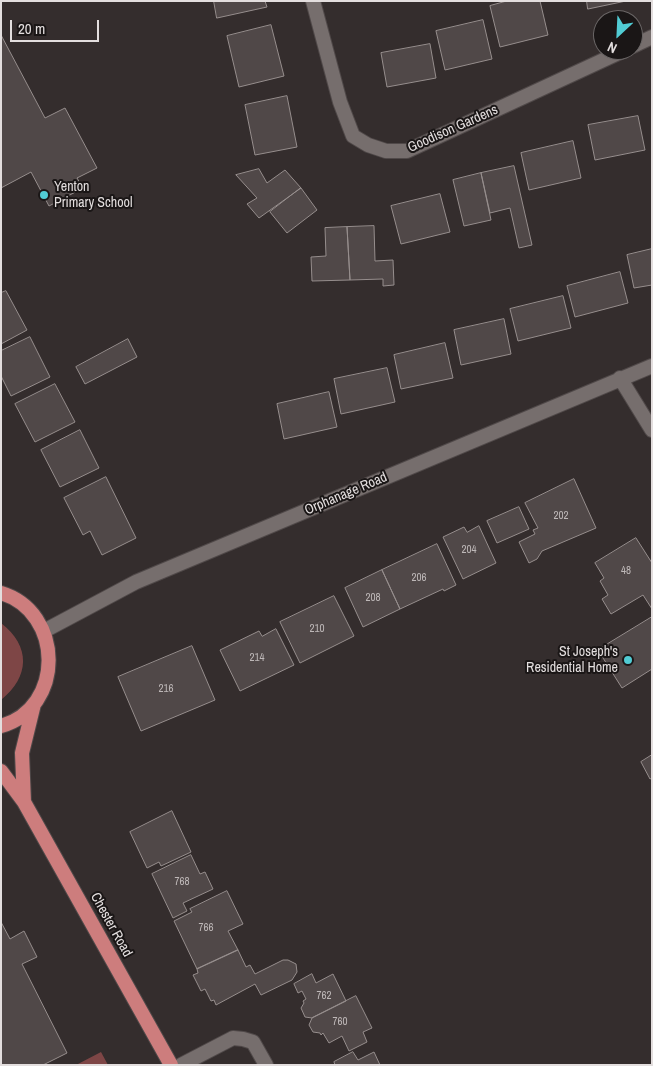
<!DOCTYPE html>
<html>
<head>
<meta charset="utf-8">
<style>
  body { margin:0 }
  #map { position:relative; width:653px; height:1066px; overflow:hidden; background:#342d2d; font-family:"Archivo Narrow",sans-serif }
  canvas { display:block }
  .frame { position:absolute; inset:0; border:2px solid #e3dede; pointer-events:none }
  .north { position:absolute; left:593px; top:10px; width:50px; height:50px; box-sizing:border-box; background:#1a1616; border:1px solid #6a6666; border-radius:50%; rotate:205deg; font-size:14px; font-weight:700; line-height:20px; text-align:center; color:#e3dede }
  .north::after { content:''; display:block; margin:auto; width:18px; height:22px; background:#51ccd4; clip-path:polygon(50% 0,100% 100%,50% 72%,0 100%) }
  .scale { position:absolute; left:10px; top:20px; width:89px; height:22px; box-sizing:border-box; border:2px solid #e3dede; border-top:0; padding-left:6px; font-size:15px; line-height:18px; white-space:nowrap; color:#e3dede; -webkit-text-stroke:4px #1a1616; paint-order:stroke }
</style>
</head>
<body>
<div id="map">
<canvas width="653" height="1066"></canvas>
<div class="frame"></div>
<div class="north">N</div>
<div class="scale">20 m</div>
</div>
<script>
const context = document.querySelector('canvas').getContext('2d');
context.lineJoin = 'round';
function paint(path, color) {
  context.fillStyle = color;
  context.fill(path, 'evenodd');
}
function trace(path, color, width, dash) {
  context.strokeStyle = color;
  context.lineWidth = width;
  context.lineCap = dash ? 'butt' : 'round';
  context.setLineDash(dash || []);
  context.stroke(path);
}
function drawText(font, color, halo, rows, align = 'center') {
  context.font = font + ' "Archivo Narrow",sans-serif';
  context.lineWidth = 4;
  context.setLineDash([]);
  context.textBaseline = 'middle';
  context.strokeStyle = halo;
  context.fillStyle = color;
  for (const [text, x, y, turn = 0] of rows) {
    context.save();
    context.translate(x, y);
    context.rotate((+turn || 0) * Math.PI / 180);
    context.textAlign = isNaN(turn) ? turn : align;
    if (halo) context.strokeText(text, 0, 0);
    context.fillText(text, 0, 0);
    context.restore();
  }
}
paint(new Path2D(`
  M1,623C31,646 30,677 1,700Z
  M101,1052L108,1065H76Z`), '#7e4646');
const building = new Path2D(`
  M214,1H265L267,7L217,18Z
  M507,1H540L548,35L500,47L490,6Z
  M587,1H626L588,9Z
  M483,20L492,59L445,70L436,31Z
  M271,25L284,76L239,87L227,36Z
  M1,35L45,118L65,108L97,168L77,178L83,188L49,206L31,172L1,188Z
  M430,44L436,78L387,87L381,53Z
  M287,96L297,147L255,155L245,105Z
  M638,116L645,150L595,160L588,125Z
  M573,141L581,178L529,190L521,153Z
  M514,166L532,245L519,248L510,208L490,213L481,173Z
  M259,169L267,183L285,170L301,188L259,218L247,204L257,198L236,175Z
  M481,173L491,220L464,226L453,180Z
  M301,188L317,210L287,233L270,212Z
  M440,194L450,232L401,244L391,206Z
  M374,226L375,261L393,260L394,285L383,286V279L350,280L347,227Z
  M347,227L350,280L312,281L311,257L326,256L325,228Z
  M652,249V285L634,288L627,255Z
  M620,272L628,303L575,317L567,286Z
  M6,291L27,330L1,344V293Z
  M563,296L571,328L518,341L510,309Z
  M504,319L511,354L461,365L454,330Z
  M30,337L50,377L11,396L1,376V351Z
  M128,339L137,357L85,384L76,367Z
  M445,343L453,378L401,389L394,355Z
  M387,368L395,402L341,414L334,379Z
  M55,384L75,422L35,442L15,404Z
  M329,392L337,427L284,439L277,404Z
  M80,430L99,468L60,487L41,450Z
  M106,477L136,538L102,555L90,531L83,535L64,498Z
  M574,479L596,528L542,551L537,559L529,563L519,542L535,534L533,530L538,528L525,503Z
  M519,507L529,529L497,543L487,521Z
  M479,526L496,563L463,579L443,537L464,527L467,532Z
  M636,538L652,563V609L643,595L611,614L602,599L608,595L600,581L604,578L595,563Z
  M437,544L456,585L444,591L443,589L400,609L382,570Z
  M382,570L400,609L363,627L345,588Z
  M334,596L354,636L300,663L280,622Z
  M652,617V669L622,688L598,650Z
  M276,629L294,665L240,691L220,650L259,631L262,636Z
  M192,646L215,700L141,731L118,677Z
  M652,755V778L650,779L641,762Z
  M172,811L191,852L161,866L159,862L147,868L130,832Z
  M191,855L200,874L205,872L213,889L183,903L187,911L173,918L152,874Z
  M227,891L243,924L228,931L238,950L197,969L174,921L192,912L190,909Z
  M1,922L10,939L24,931L37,957L22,964L67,1053L43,1065H1Z
  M238,950L246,967L250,965L255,974L283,960H288L296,964L297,972L292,980L261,995L255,984L216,1005L214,1000L211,1001L205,989L201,991L193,975L198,973L197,969Z
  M312,974L316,983L333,974L346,1001L312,1018L305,1017L301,1008L304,1003L303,1001L306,999L302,991L298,993L294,984Z
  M356,996L372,1028L363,1032L367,1042L349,1051L342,1036L329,1043L323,1033L321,1035L320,1033L313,1032L309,1025L312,1018Z
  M353,1052L358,1060L374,1052L380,1065H335L334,1062Z`);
paint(building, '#504848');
trace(building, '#968e8d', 1);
const service = new Path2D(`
  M181,1065L233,1038L243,1039L253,1042L266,1065`);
const minor = new Path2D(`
  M313,1L340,102L353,136L368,145L386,151H407L625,50
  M633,46L652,37
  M620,378L652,430
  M44,631L136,582L652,366`);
const trunk = new Path2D(`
  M1,593C64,612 65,708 1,726
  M1,771L24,802L171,1065
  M24,802L22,753L34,704`);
trace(service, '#504949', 16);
trace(minor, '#504949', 16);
trace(trunk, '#504949', 16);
trace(service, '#766e6d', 14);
trace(minor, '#766e6d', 14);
trace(trunk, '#cd7d7d', 14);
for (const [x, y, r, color] of [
  [44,195,5,"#51ccd4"],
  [628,660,5,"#51ccd4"]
]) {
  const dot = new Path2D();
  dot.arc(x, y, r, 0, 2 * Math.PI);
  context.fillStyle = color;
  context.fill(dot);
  trace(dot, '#1a1616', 2);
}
drawText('11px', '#beb8b8', null, [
  ["202",561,516],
  ["204",469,550],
  ["48",626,571],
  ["206",419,578],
  ["208",373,598],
  ["210",317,629],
  ["214",257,658],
  ["216",166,689],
  ["768",182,882],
  ["766",206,928],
  ["762",324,996],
  ["760",340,1022]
]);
drawText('14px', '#e3dede', '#1a1616', [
  ["Goodison Gardens",453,129,-24],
  ["Orphanage Road",346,494,-23],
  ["Chester Road",111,925,61]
]);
drawText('14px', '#e3dede', '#1a1616', [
  ["Yenton",54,187],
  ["Primary School",54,203],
  ["St Joseph's",618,652,"right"],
  ["Residential Home",618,668,"right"]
], 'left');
</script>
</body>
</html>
